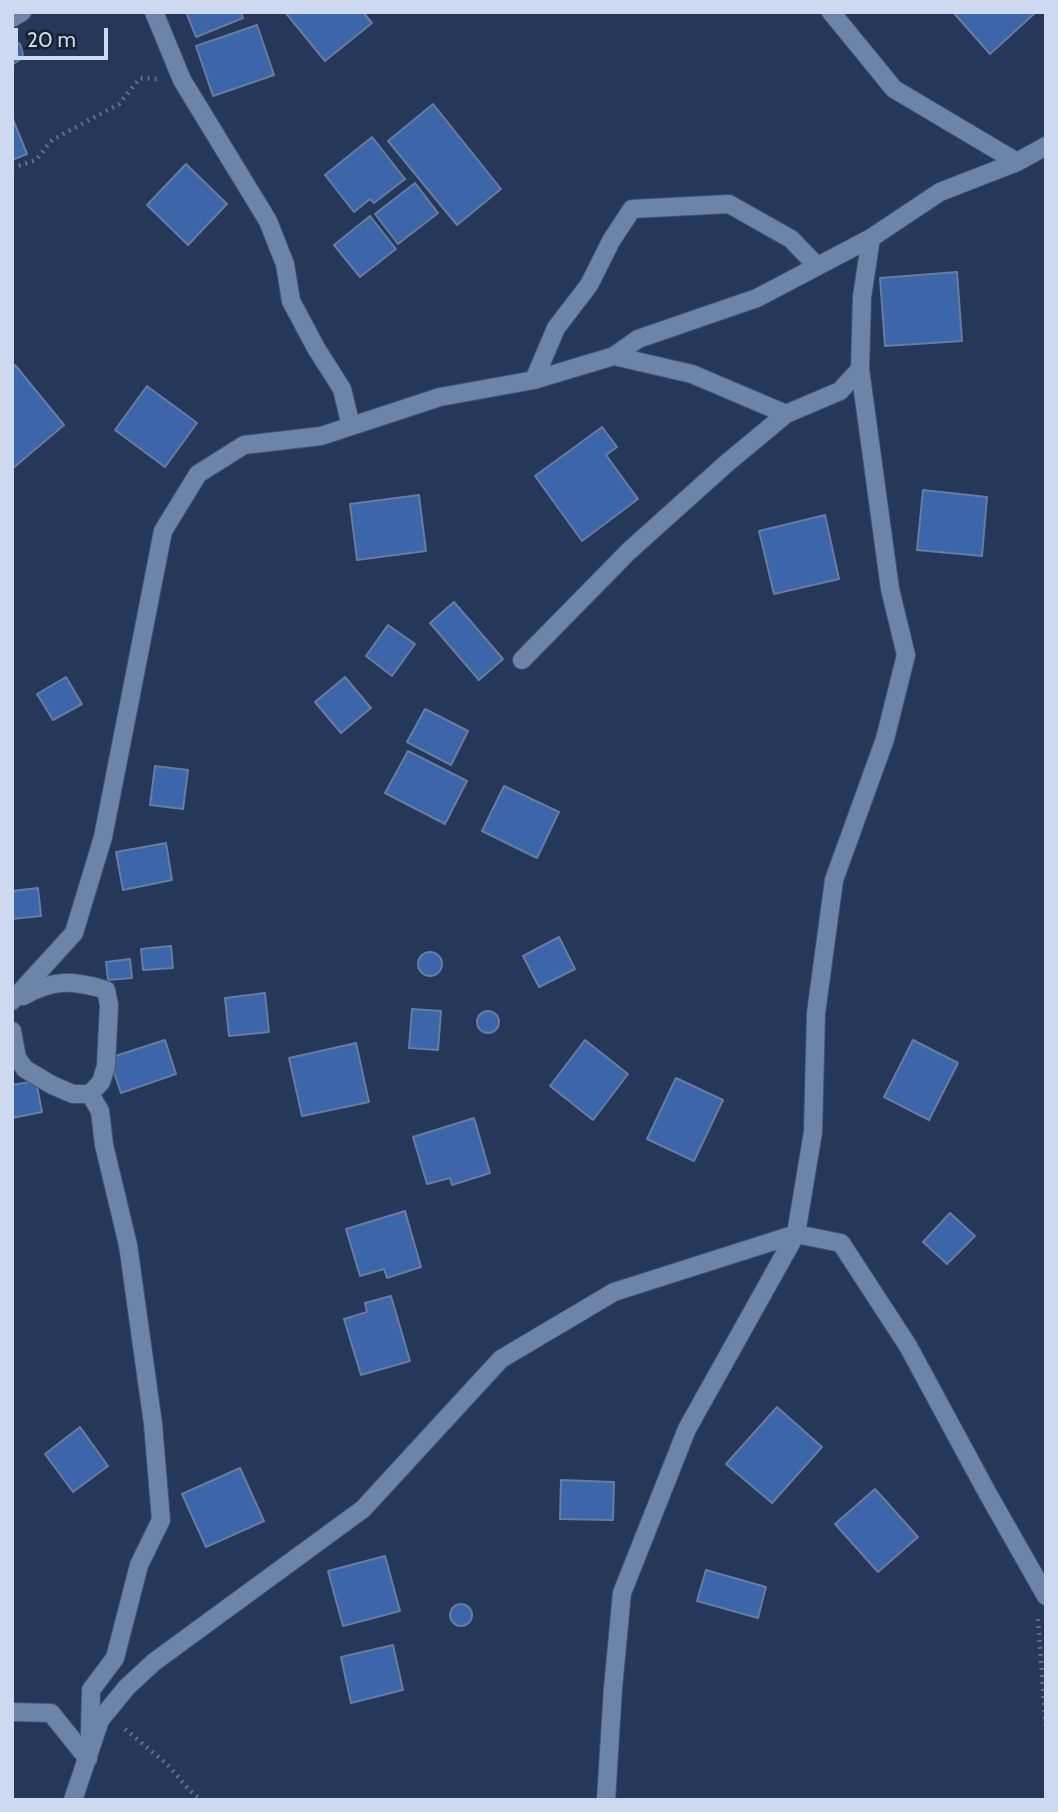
<!DOCTYPE html>
<html>
<head>
<meta charset="utf-8">
<style>
  body { margin:0 }
  #map { position:relative; width:1058px; height:1812px; overflow:hidden; background:#253859; font-family:Cabin,sans-serif }
  canvas { display:block }
  .frame { position:absolute; inset:0; border:14px solid #cdd9ee; pointer-events:none }
  .scale { position:absolute; left:14px; top:28px; width:94px; height:32px; box-sizing:border-box; border:4px solid #cdd9ee; border-top:0; padding-left:9px; font-size:21px; line-height:24px; white-space:nowrap; color:#cdd9ee; -webkit-text-stroke:5px #17202f; paint-order:stroke }
</style>
</head>
<body>
<div id="map">
<canvas width="1058" height="1812"></canvas>
<div class="frame"></div>
<div class="scale">20 m</div>
</div>
<script>
const context = document.querySelector('canvas').getContext('2d');
context.lineJoin = 'round';
function paint(path, color) {
  context.fillStyle = color;
  context.fill(path, 'evenodd');
}
function trace(path, color, width, dash) {
  context.strokeStyle = color;
  context.lineWidth = width;
  context.lineCap = dash ? 'butt' : 'round';
  context.setLineDash(dash || []);
  context.stroke(path);
}
const building = new Path2D(`
  M186,12H241L243,18L196,37Z
  M285,12H363L372,23L325,61Z
  M953,12H1036L990,54Z
  M257,25L274,75L213,96L196,46Z
  M12,39L20,44L23,54L21,59L12,65Z
  M433,104L501,189L457,225L388,141Z
  M12,117L27,154L12,160Z
  M372,137L405,179L374,203L370,199L354,212L325,175Z
  M186,164L227,204L188,245L147,205Z
  M415,183L438,213L398,244L375,214Z
  M370,216L396,249L360,277L334,245Z
  M957,272L962,341L885,346L880,278Z
  M15,365L64,425L12,469V368Z
  M147,386L197,423L165,467L115,430Z
  M602,427L617,447L606,455L638,499L582,541L535,476Z
  M923,490L987,497L982,556L917,550Z
  M419,495L426,551L357,560L350,504Z
  M825,515L839,579L774,594L759,531Z
  M454,602L503,659L479,680L430,623Z
  M388,625L415,644L392,676L366,656Z
  M66,677L82,704L53,720L37,694Z
  M345,677L371,708L341,733L315,702Z
  M425,709L468,731L451,765L407,742Z
  M408,751L467,781L445,824L385,793Z
  M155,766L188,770L183,809L150,805Z
  M504,786L559,812L537,858L482,831Z
  M166,843L172,880L123,890L116,852Z
  M38,888L41,916L12,919V891Z
  M559,937L575,969L539,987L523,956Z
  M171,946L173,968L143,970L141,949Z
  M418 964a12 12 0 1 1 24 0a12 12 0 1 1-24 0Z
  M130,959L132,978L108,980L106,962Z
  M265,993L269,1032L229,1036L225,998Z
  M412,1009L441,1011L438,1050L409,1048Z
  M477 1022a11 11 0 1 1 22 0a11 11 0 1 1-22 0Z
  M165,1040L176,1074L121,1093L109,1058Z
  M585,1040L628,1074L593,1120L550,1086Z
  M913,1040L958,1063L929,1120L884,1097Z
  M356,1043L369,1102L302,1116L289,1058Z
  M676,1078L723,1100L694,1161L647,1139Z
  M36,1081L42,1112L12,1118V1085Z
  M474,1118L490,1173L452,1185L450,1178L427,1184L413,1137Z
  M405,1211L421,1267L387,1278L384,1269L360,1276L346,1229Z
  M950,1213L975,1236L947,1264L923,1242Z
  M391,1296L410,1361L361,1375L344,1319L367,1312L365,1303Z
  M777,1407L822,1447L772,1503L726,1464Z
  M80,1427L108,1466L73,1492L45,1454Z
  M240,1468L264,1521L206,1547L182,1494Z
  M561,1480L614,1482L613,1520L560,1519Z
  M875,1489L918,1537L878,1572L835,1524Z
  M385,1556L400,1611L343,1626L328,1571Z
  M706,1570L766,1587L758,1618L697,1601Z
  M450 1615a11 11 0 1 1 22 0a11 11 0 1 1-22 0Z
  M393,1645L403,1690L351,1703L341,1657Z`);
paint(building, '#3d65aa');
trace(building, '#667ca1', 2);
const minor = new Path2D(`
  M154,12L182,80L268,221L285,264L291,301L316,348L342,389L351,426
  M831,12L894,89L1017,162
  M12,18L22,12
  M614,356L638,339L757,298L871,238
  M534,380L556,328L589,285L611,241L632,209L729,204L791,239L817,266
  M522,660L629,551L727,463L786,414
  M23,996C54,979 73,980 106,990L109,1005L106,1066L101,1082L90,1094
  M12,1001L74,933L103,837L163,531L198,474L244,445L321,436L440,397L534,380L614,356L692,374L786,414L840,391L860,369L862,297L871,238L940,192L1017,162L1046,146
  M12,1031L17,1058L25,1069L52,1085L73,1094H90L100,1111L104,1145L128,1245L153,1424L161,1520L139,1565L115,1658L91,1690L90,1734
  M12,1712L51,1713L88,1759
  M73,1800L100,1720L127,1687L154,1662L363,1509L501,1359L614,1292L796,1234L841,1243L908,1346L988,1494L1046,1596
  M606,1800L613,1688L622,1593L687,1429L796,1234L813,1132L816,1013L834,880L885,739L906,655L890,589L860,369`);
trace(minor, '#43536f', 20);
trace(new Path2D(`
  M12,168L36,160L52,140L119,104L140,78L157,79
  M1038,1619L1046,1729
  M125,1729L167,1764L190,1791L201,1800`), '#5e6f8c', 4.5, [2, 5]);
trace(minor, '#6d84a9', 18);
</script>
</body>
</html>
